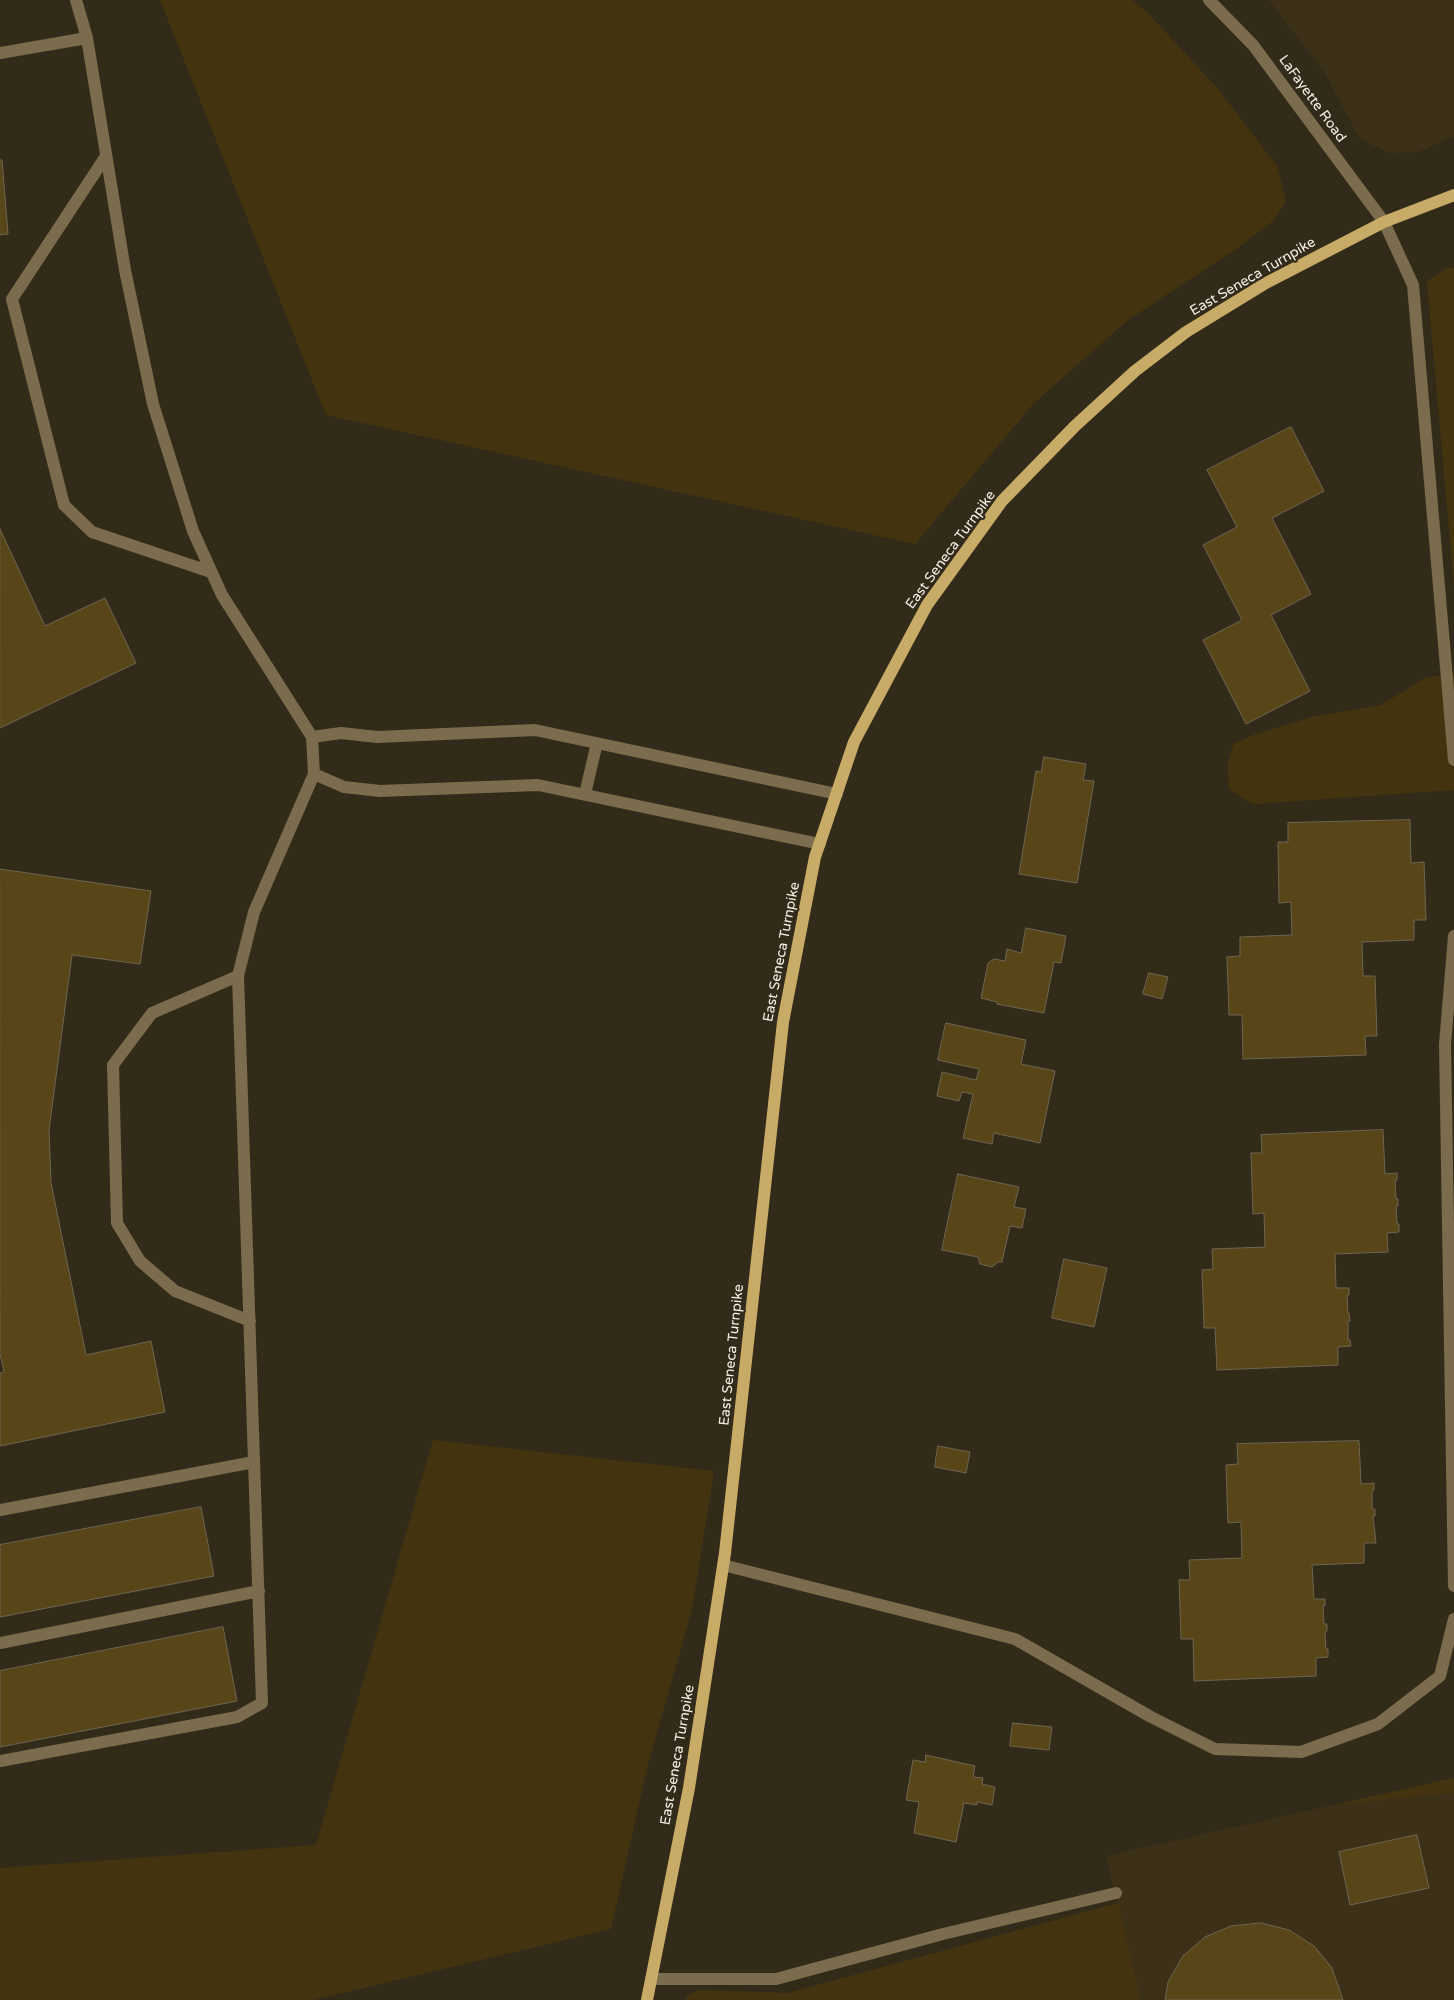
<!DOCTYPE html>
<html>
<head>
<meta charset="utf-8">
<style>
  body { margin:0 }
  canvas { display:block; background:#332b19 }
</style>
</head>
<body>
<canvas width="1454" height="2000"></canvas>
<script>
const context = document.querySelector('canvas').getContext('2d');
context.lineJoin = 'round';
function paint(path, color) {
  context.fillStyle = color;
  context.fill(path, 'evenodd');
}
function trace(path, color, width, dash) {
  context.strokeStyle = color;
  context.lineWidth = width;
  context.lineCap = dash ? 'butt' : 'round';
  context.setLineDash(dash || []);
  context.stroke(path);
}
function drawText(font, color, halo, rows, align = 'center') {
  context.font = font + ' "Varela Round",sans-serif';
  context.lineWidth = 4.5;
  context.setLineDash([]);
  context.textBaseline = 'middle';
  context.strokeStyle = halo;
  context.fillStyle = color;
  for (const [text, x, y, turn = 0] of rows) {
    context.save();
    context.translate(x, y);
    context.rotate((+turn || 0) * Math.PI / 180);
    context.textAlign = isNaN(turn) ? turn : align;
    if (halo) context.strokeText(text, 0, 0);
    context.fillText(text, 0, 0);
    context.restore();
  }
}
paint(new Path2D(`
  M1269,0H1454V137L1418,152L1390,153L1360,139L1325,73Z
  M1454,1793V2000H1141L1106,1856L1329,1806Z`), '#3c3118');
paint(new Path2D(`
  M160,0H1132L1147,12L1218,89L1277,166L1286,201L1273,221L1236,249L1128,320L1034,403L915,544L326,415Z
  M1448,267L1454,268V586L1427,281Z
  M1454,673V790L1253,804L1229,789L1228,763L1234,743L1256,734L1312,717L1381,705L1423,679Z
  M433,1440L714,1471L692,1609L647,1768L611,1929L313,2000H0V1868L316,1845Z
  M1454,1778V1793L1329,1806Z
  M1118,1903L1141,2000H686L687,1996L699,1990L788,1993Z`), '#43340f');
const building = new Path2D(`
  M0,160H2L8,234L0,235Z
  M1291,427L1324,491L1272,518L1311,594L1271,615L1310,691L1246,724L1203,640L1242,620L1203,545L1237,527L1207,470Z
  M0,529L45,626L105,598L136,663L0,728Z
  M1044,757L1086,764L1083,780L1094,781L1077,883L1019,874L1036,771L1041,772Z
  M1410,820L1411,863L1424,862L1426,920H1414V940L1362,942L1363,976H1375L1377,1036H1365L1366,1055L1243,1059L1242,1015H1229L1227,957L1240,956V937L1292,935L1291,902L1279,903L1278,842H1288V823Z
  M0,869L151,891L140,964L72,955L49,1130L51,1183L86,1355L151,1341L165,1412L0,1446V1373L4,1372L0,1354Z
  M1026,928L1066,936L1061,963L1054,962L1044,1013L997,1004V1002L981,998L988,963L994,959L1005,961L1007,949L1021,953Z
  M1149,973L1168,977L1162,999L1143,994Z
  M946,1023L1026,1040L1021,1064L1055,1071L1040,1143L994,1133L992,1144L963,1138L973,1094L962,1092L959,1101L937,1096L942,1072L976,1080L979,1069L938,1060Z
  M1383,1130L1385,1174L1397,1173V1180L1395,1181L1396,1199H1398V1206H1396L1397,1224H1399V1232L1387,1233L1388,1252L1335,1254L1336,1288H1349V1295H1347L1348,1313H1349L1350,1321H1348V1340H1350L1351,1346L1338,1347V1365L1217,1370L1215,1328H1204L1202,1270L1213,1269L1212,1249L1265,1247L1264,1213L1253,1214L1251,1153H1262L1261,1135Z
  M958,1174L1019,1187L1014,1207L1026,1209L1022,1228L1010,1226L1002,1262H998L992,1267L980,1264L978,1257L942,1250Z
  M1064,1259L1107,1268L1094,1327L1052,1318Z
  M1359,1441L1361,1484L1374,1483V1490L1372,1491V1509H1375V1516H1373L1376,1543H1364V1563L1312,1565L1314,1599H1325V1606L1323,1605L1324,1624H1327V1631L1325,1632L1326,1649H1328V1657L1316,1658V1676L1194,1681L1193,1639H1181L1179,1580H1190L1189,1560L1242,1558L1241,1522L1228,1523L1226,1465L1238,1464L1237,1444Z
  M938,1446L970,1452L966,1473L935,1467Z
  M201,1507L214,1576L0,1617V1545Z
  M223,1627L237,1701L0,1747V1671Z
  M1013,1723L1052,1727L1049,1750L1010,1746Z
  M926,1755L975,1766L973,1777L983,1778L982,1784L995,1787L992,1805L977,1802V1805L964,1803L956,1842L914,1833L919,1802L906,1800L913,1760L925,1762Z
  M1417,1835L1429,1888L1350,1905L1339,1852Z
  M1261,1923L1289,1930L1314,1946L1332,1968L1343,2000H1165L1168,1982L1183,1956L1205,1937L1231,1926Z`);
paint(building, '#584619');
trace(building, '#6e6551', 1);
trace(new Path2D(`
  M0,53L87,38
  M106,156L12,299L64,505L92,532L211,572
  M1384,222L1413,285L1454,760
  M312,737L341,733L377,737L535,730L837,794
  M314,774L344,787L380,791L538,785L820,844
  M585,794L597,743
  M1454,936L1445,1044L1454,1586
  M238,976L152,1013L113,1065L117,1223L140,1261L175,1291L250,1321
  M0,1510L254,1462
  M723,1565L1015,1639L1151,1717L1215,1749L1301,1752L1378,1724L1440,1676L1454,1619
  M0,1643L259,1591
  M0,1761L237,1717L262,1703L238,976L254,912L314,774L312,737L222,595L193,531L153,404L125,270L87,38L76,0
  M651,1979H776L943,1934L1116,1893`), '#7a6c4c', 12);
trace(new Path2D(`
  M1209,0L1253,45L1384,222`), '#7a6c4c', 12);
trace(new Path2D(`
  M647,2000L689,1788L725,1553L783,1022L815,857L854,742L927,605L1002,501L1075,426L1135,371L1186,332L1266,283L1384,222L1454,195`), '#c8ab66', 12);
drawText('14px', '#f5f0e5', '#332b19', [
  ["LaFayette Road",1312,99,54],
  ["East Seneca Turnpike",1253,277,-30],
  ["East Seneca Turnpike",951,550,-54],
  ["East Seneca Turnpike",782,952,-79],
  ["East Seneca Turnpike",732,1355,-84],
  ["East Seneca Turnpike",678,1755,-80]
]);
</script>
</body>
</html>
